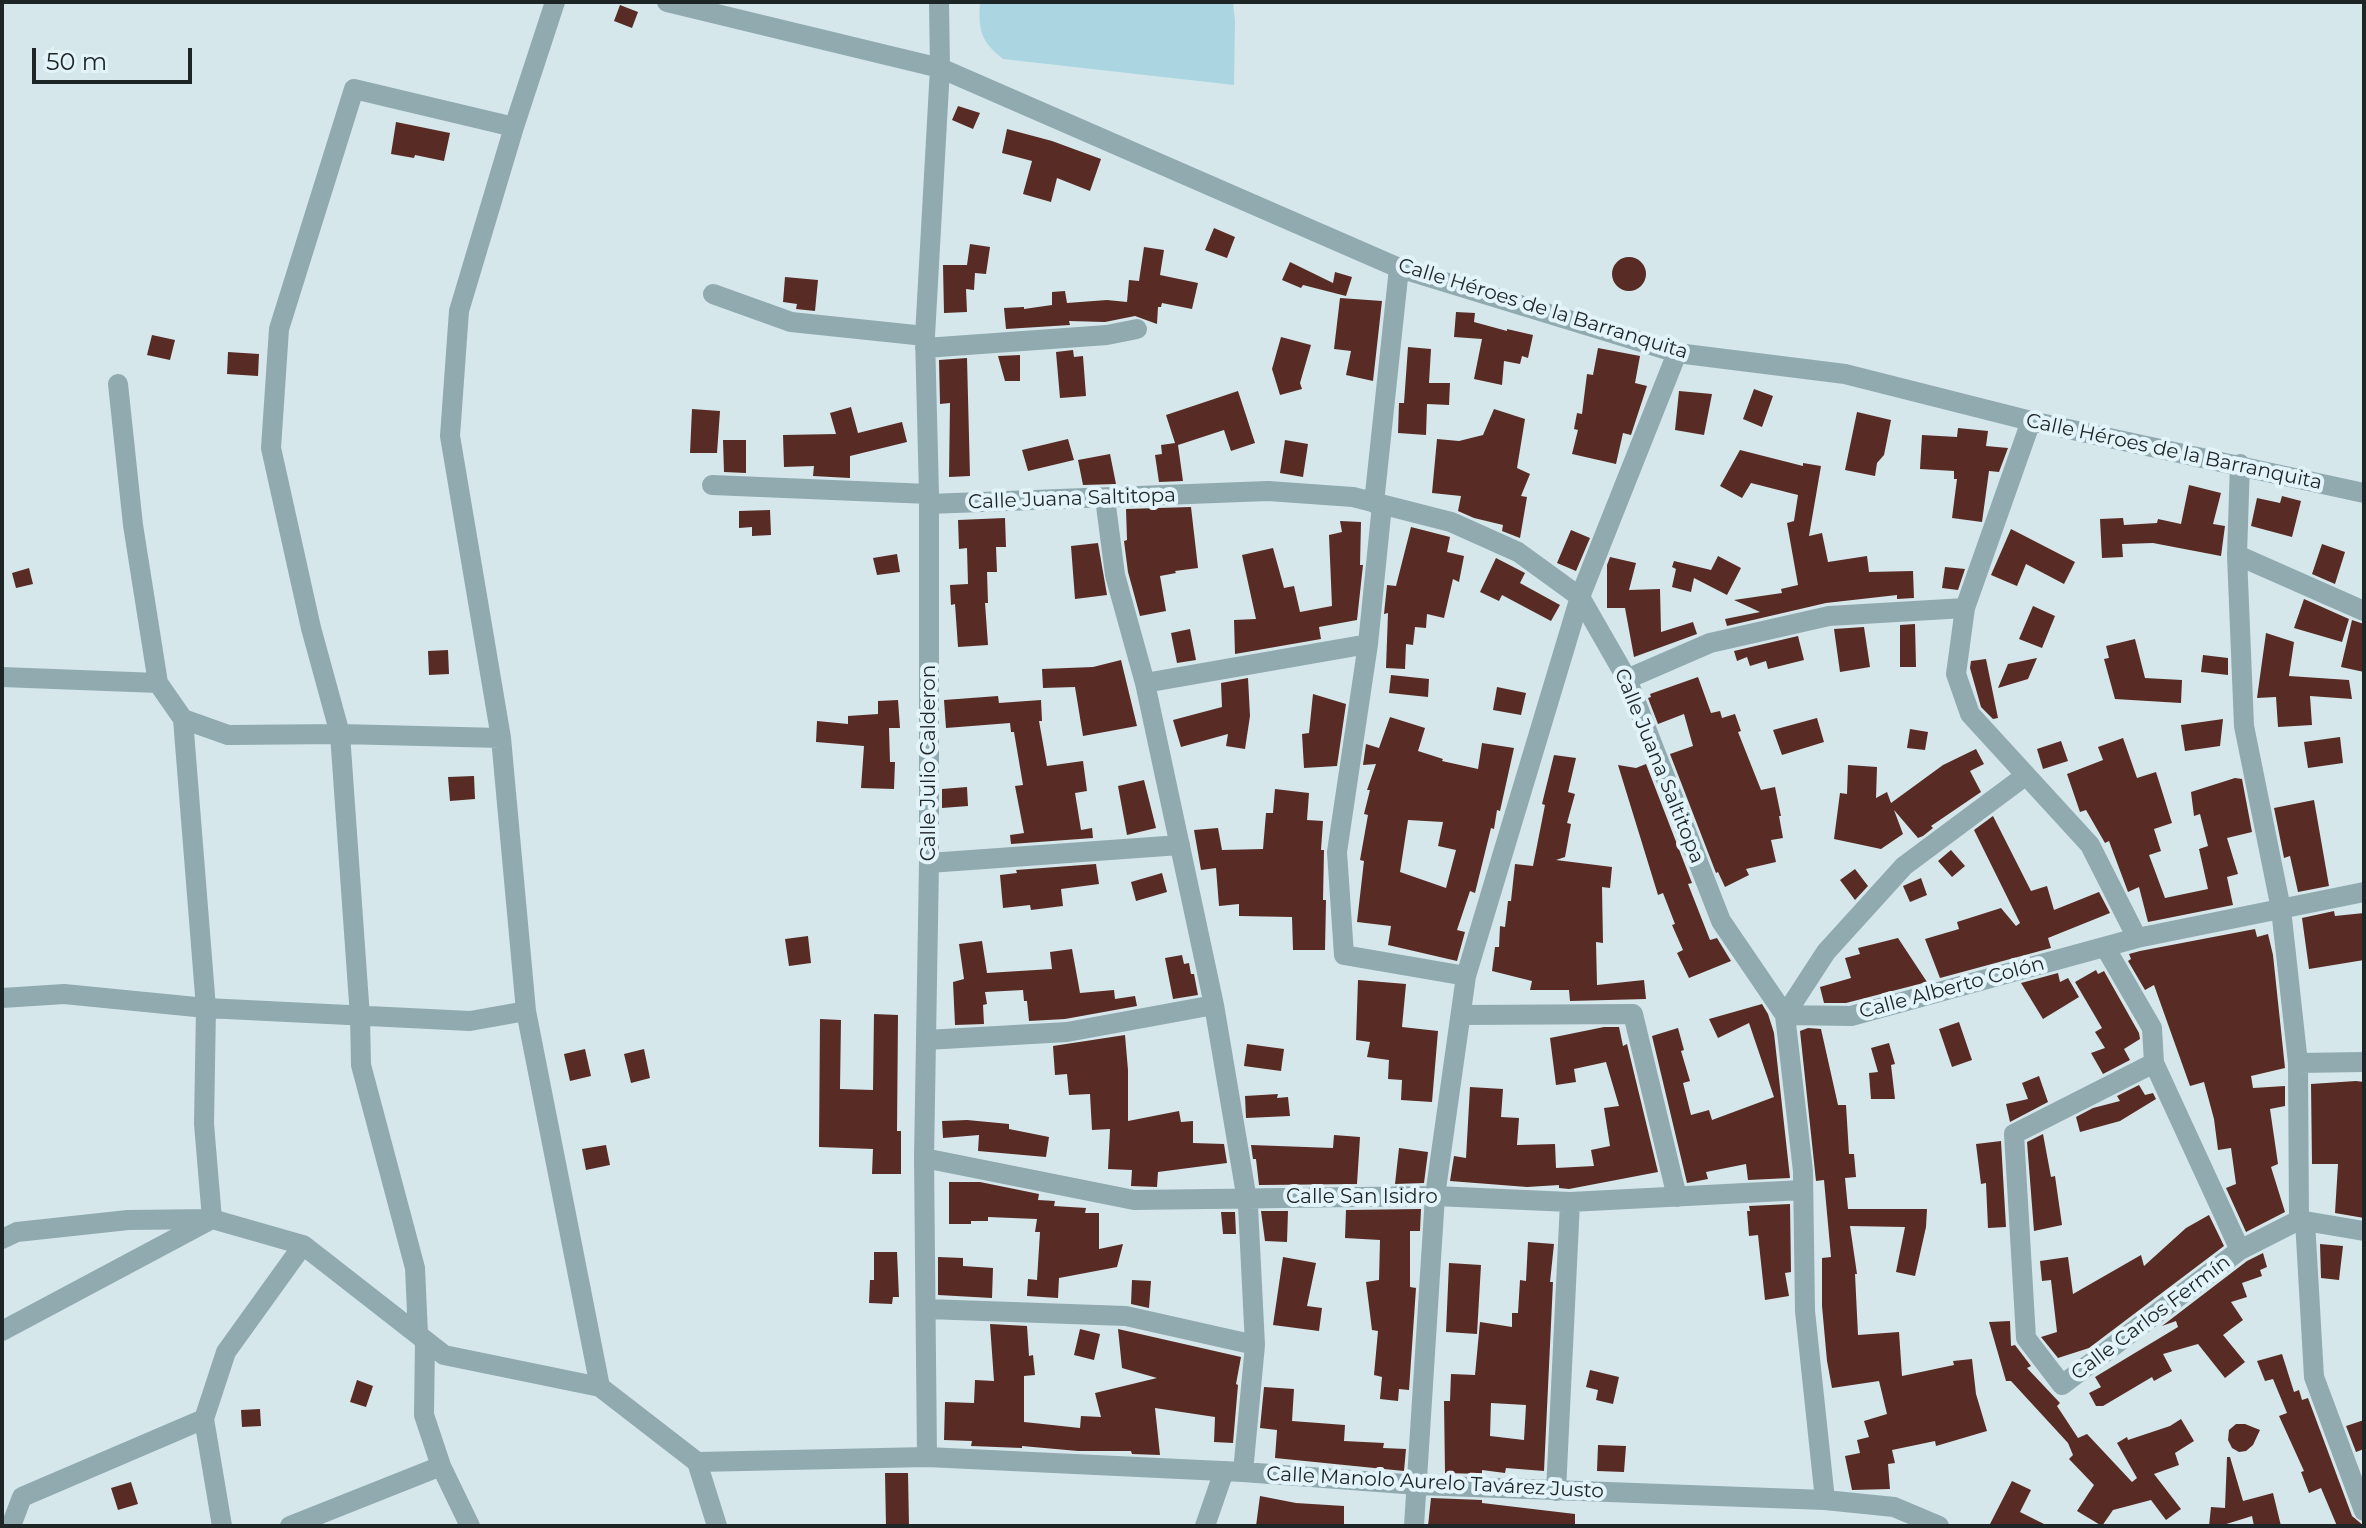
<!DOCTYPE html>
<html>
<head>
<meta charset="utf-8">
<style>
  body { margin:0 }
  #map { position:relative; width:2366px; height:1528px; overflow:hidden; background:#d5e7eb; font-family:Montserrat,sans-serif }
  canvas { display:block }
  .frame { position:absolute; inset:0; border:4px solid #1e2526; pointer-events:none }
  .scale { position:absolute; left:32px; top:48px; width:160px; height:36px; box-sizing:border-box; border:4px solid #1e2526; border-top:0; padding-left:10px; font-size:24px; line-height:28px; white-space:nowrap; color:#1e2526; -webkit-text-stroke:6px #e2f4f9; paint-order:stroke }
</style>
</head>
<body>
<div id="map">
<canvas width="2366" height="1528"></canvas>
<div class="frame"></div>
<div class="scale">50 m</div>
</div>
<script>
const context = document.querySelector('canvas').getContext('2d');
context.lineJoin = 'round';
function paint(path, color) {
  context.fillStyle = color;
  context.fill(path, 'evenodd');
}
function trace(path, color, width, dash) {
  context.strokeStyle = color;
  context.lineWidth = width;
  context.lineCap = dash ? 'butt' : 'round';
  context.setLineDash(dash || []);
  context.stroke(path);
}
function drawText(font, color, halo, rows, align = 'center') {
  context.font = font + ' Montserrat,sans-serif';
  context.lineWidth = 8;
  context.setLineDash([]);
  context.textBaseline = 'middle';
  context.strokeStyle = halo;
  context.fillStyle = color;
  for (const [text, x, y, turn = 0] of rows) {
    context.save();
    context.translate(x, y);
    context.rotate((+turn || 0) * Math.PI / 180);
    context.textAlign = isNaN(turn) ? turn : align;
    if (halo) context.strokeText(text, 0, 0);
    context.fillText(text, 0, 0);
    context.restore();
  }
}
paint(new Path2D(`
  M980,2H1233L1235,21L1234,85L1003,59C981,42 978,30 980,2Z`), '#abd6e1');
paint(new Path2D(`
  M620,5L638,12L632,28L614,21Z
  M958,106L980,113L973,129L952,120Z
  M396,122L450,133L444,161L415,155L414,158L391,154Z
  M1007,129L1052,141L1101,159L1090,191L1057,178L1051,202L1023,194L1032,161L1002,153Z
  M1214,228L1235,237L1227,258L1205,250Z
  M970,244L990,247L986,274L975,273L974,290L966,289L967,312L944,313L943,265H967Z
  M1144,247L1164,250L1160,275L1198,283L1192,309L1162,303L1161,307H1158L1157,324L1135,316L1105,322L1069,321L1070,325L1006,329L1004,308L1024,307V309L1052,305V292L1065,291L1067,303L1107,300L1127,302L1129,280L1139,281Z
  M1612 274a17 17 0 1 1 34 0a17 17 0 1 1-34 0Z
  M1290,262L1333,283L1335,272L1352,277L1346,296L1303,285L1301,288L1282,280Z
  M785,277L818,280L815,311L796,309L797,304L783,302Z
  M1340,298L1382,301L1373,381L1346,375L1351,351L1334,349Z
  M1456,312L1475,313L1474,322L1507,331V329L1533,335L1528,358L1522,356L1520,364L1504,361L1502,385L1474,379L1482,339L1454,337Z
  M152,335L175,340L170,360L147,355Z
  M1281,337L1311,345L1300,383L1302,389L1280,395L1272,369Z
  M1408,347L1431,349L1429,383H1450L1449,405L1427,404L1426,435L1398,433L1399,403H1404Z
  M1598,348L1640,356L1635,383L1647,386L1631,435L1623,433L1616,464L1572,454L1578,430L1574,429L1577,413L1582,414L1587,374L1593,375Z
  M1073,350L1074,357L1083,356L1086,396L1060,398L1056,352Z
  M228,352L259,354L258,376L227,374Z
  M1020,355V381H1005L998,356Z
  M967,358L970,476L949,477L950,403L940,404L939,360Z
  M1754,389L1773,396L1762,427L1743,419Z
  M1238,391L1255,443L1231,451L1224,430L1178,445L1183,481L1159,482L1155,455L1162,454L1161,445L1175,443L1166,415Z
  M1679,391L1712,394L1704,435L1675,430Z
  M851,407L858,433L902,422L907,442L850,456V478L813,476L814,466L784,467L783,435L836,434L830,413Z
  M692,409L720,411L717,453H690Z
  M1494,409L1525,419L1517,468L1530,474L1521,496L1527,497L1520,538L1502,531L1503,525L1474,518L1458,511L1461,496L1432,493L1437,439L1459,441L1483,435Z
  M1857,412L1891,420L1884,455L1877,463L1875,476L1845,470Z
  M1958,428L1988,431L1986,446L2008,448L1999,472L1989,471L1982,522L1952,518L1957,479H1954V471L1920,469L1922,435L1957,437Z
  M1068,439L1074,460L1028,471L1022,450Z
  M723,440H746V473L724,472Z
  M1285,440L1308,444L1303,477L1280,473Z
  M1740,450L1803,466V463L1821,466L1809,536L1822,533L1828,562L1867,556L1869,572L1913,571L1914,598L1897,599V595L1826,603L1727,626L1725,619L1760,612L1734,600L1782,593L1781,589L1798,585L1787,523L1794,521L1798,495L1751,483L1742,498L1720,486Z
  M1110,454L1116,484L1083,485L1078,460Z
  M2189,485L2221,493L2213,524L2225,526L2221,556L2153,543L2122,544L2123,557L2102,558L2100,519L2123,518L2124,525L2157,523L2158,519L2181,524Z
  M2282,496L2301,501L2292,537L2251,526L2257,498L2280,503Z
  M1191,507L1198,568L1175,571L1176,573L1160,576L1166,611L1140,616L1128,572L1124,541L1127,540L1126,509Z
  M770,510L771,535L752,536V527L739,528V511Z
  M1005,518L1006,547H996L997,572H987L988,603H985L988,645L958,647L955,604L951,605L950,585L968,584L967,548L959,549L958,520Z
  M1340,521L1361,522L1360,565H1363L1357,620L1319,627L1321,639L1235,654L1234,620L1256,619L1242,555L1273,548L1284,588L1294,586L1300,612L1332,606L1329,535L1342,532Z
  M1411,527L1450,537L1447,552L1464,556L1459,582L1453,579L1444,618L1427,614L1426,628L1415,627L1413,645L1406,644L1405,669L1386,668L1388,613L1384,614L1387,585L1396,586Z
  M2011,529L2075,562L2064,584L2026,564L2017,586L1991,575Z
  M1571,530L1590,538L1576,571L1557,563Z
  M1098,543L1107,595L1075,599L1071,546Z
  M2322,544L2345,552L2335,584L2312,574Z
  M897,554L900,572L877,575L873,558Z
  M1718,556L1741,568L1727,595L1694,578L1691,592L1672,587L1676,569L1672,567L1674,561L1711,570Z
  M1610,557L1636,563L1629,590L1660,589L1661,632L1693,622L1697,634L1634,657L1625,608H1607V565Z
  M1496,558L1525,573L1520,583L1560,605L1551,621L1502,595L1499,601L1480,592Z
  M1945,567L1965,569L1958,590L1942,588Z
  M29,568L33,584L16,588L12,573Z
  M2304,599L2349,619L2342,642L2294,628Z
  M2033,606L2055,616L2042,648L2019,639Z
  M2352,620L2364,624V672L2341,667Z
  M1915,624L1916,667H1900V625Z
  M1864,627L1870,667L1840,672L1834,629Z
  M1190,629L1196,660L1177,663L1171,633Z
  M2266,633L2294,642L2289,676L2349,680L2352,699L2310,696L2312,725L2278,727L2276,697L2257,698Z
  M1798,636L1804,660L1768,669L1766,661L1750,666L1747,657L1737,661L1734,651Z
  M2135,639L2145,678L2182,680L2181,703L2115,699L2104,659L2109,658L2106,646Z
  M448,650L449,674L429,675L428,651Z
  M2203,655L2228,658V675L2201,672Z
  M2037,658L2028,679L1998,688L2008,664Z
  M1986,659L1998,718L1993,719L1981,707L1970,668L1971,661Z
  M1121,660L1137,726L1083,736L1075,687L1043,688L1042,669L1093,667Z
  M1391,675L1429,679L1428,697L1389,693Z
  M1698,677L1711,713L1720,711L1722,718L1735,714L1741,731L1738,732L1761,790L1775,787L1781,816H1779L1783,838L1771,840L1776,862L1746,869L1749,875L1725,887L1718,872L1716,873L1670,754L1693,746L1684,714L1658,724L1648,698L1651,697L1650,694Z
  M1248,678L1250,716L1245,749L1226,746L1228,734L1181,747L1173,720L1222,707L1221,683Z
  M1497,687L1526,693L1521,715L1493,710Z
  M1313,694L1346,704L1337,766L1304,768L1302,734L1309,733Z
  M998,696L999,703L1041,700L1042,721H1039L1047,766L1083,761L1087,791L1075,793L1081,830L1092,828L1093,838L1011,844L1010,835L1024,833L1015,786L1023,785L1014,732H1011L1010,723L946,728L944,700Z
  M898,700L900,728H889L890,762H895L894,789L861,788L864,746L816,742L817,721L848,724V716L878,714V701Z
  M1390,717L1425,728L1418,751L1443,759L1442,761L1478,769L1482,743L1514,748L1500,811L1497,810L1494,829L1491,828L1475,893L1470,891L1457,930L1465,932L1457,961L1388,945L1391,926L1357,922L1364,861L1360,860L1368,815L1364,814L1370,790H1367L1376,764L1363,765L1366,744L1379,748ZM1408,820L1443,822L1438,846L1456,850L1446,888L1400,872Z
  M1817,718L1824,742L1782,755L1773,730Z
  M2223,719L2220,746L2185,751L2181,725Z
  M1910,729L1928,732L1925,750L1907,748Z
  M2340,737L2343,763L2308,768L2304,742Z
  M2123,738L2137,778L2156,772L2172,823L2154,829L2161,851L2149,855L2165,898L2208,889L2199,849L2208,846L2200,814L2194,816L2191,792L2235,778L2242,779L2252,832L2227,838L2238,874L2227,877L2233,905L2148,922L2139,887L2128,892L2109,841L2105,843L2086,810L2080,812L2067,774L2103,760L2098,747Z
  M2061,741L2068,761L2043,769L2037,749Z
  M1976,749L1984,764L1970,771L1981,792L1931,826L1933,828L1923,836L1918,838L1894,810L1903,834L1881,849L1834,839L1840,793L1847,794L1848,765L1877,767L1876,798L1887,792L1891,803L1943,765Z
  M1554,755L1576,758L1568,792L1575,794L1567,823L1571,824L1565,857L1556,860L1612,867L1610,888L1602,887L1603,943L1596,942L1597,985L1644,980L1646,999L1570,1001L1569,990H1530L1532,981L1492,971L1495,947H1499L1500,926L1505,927L1508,901H1511L1515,864L1533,866L1545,805L1542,804Z
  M1646,764L1692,883L1688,884L1710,940L1717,938L1731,961L1689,978L1677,953L1683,950L1672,925L1675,924L1663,893L1658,895L1618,765L1636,768Z
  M474,776L475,799L450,801L448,777Z
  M1144,780L1156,828L1127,835L1118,786Z
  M967,787L968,806L942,808V789Z
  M1275,789L1309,793L1307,820L1323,821L1321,850H1324L1323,900H1326L1325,950H1293L1292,917L1239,916V904L1219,906L1216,868L1201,870L1194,830L1218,828L1222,850L1263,849L1266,813H1273Z
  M2314,800L2329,886L2298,892L2290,856L2284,858L2274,808Z
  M1993,816L2031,891L2047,886L2054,910L2099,892L2110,913L2048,938L2051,948L1940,978L1925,939L1959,929L1957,922L2001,908L2016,926L2020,923L1974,830Z
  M1951,850L1965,866L1952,877L1938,861Z
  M1096,864L1099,884L1061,889L1063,906L1031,910L1030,905L1003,908L1000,875L1017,873L1016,870Z
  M1855,869L1868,886L1855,900L1840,880Z
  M1162,873L1167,892L1136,901L1131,882Z
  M1921,878L1927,895L1910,902L1903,886Z
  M2334,911L2335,916L2364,913V960L2309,969L2302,918Z
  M2255,929L2257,937L2268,934L2273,955L2285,1068L2251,1076L2253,1088L2285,1086V1106L2270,1109L2278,1164L2271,1167L2285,1212L2246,1232L2226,1188L2236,1184L2231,1148L2218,1150L2214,1119L2204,1082L2190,1086L2154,985L2145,990L2128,961L2131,959L2129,954L2140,951Z
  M808,936L811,963L789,966L785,939Z
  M1898,938L1927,982L1846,1003H1824L1820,987L1851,978L1845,958L1860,954L1858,948Z
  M982,941L987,973L1052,969L1050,952L1072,949L1080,993L1114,990L1115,999L1135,996L1137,1006L1065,1019L1029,1021L1027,1001H1024L1023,990L985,992L987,1004L983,1005L984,1024L955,1025L953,982L964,979L959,944Z
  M1182,955L1184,964L1189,963L1191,974H1194L1198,995L1173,999L1165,958Z
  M2096,970L2098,974L2104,971L2139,1033L2140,1039L2124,1049L2130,1060L2103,1074L2091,1053L2105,1048L2095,1032L2102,1028L2075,982Z
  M2058,973L2060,982L2068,978L2079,997L2043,1019L2021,983Z
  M1358,980L1406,984L1402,1027L1438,1031L1432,1102L1401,1100L1402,1080L1388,1079L1389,1060L1367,1057L1370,1042L1356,1040Z
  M1762,1004L1768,1014L1774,1033L1790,1178L1748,1180L1746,1164L1706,1172L1708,1179L1687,1183L1652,1036L1678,1028L1684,1050L1681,1051L1690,1081L1683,1083L1691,1115L1709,1110L1712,1120L1774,1097L1749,1023L1718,1038L1709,1019Z
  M874,1014L898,1015L897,1131H901V1174H872L873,1149L819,1147L820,1019L841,1020L840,1089L873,1090Z
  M1959,1022L1972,1060L1952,1067L1939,1029Z
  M1604,1027H1619L1623,1046L1627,1044L1658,1172L1569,1189L1559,1188V1185L1527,1187L1450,1181L1454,1156L1466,1158L1470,1087L1503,1089L1501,1117L1519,1118L1517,1145L1555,1144L1556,1168L1594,1166L1591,1150L1610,1146L1604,1108L1619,1106L1606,1062L1574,1069L1576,1082L1556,1085L1550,1038Z
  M1808,1028L1821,1029L1838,1105H1846L1849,1154H1854L1856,1177L1845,1178L1848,1209H1927L1926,1227L1915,1276L1896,1272L1905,1227L1850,1226L1857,1274H1855L1858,1335L1899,1332L1902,1376L1954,1365L1953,1361L1972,1359L1976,1394L1987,1431L1936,1446L1935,1441L1892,1450L1895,1463L1888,1464L1890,1489L1852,1490L1845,1456L1860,1453L1857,1440L1869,1437L1864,1421L1887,1414L1879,1381L1832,1388L1827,1361L1822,1306V1258L1831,1257L1824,1180L1816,1181L1800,1031Z
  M1125,1035L1128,1070V1121L1179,1111L1181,1122L1193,1121V1143L1224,1144L1227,1163L1158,1172L1157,1187L1131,1186L1132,1170L1108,1169L1110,1129L1092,1130L1090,1094L1069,1095L1067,1074L1055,1075L1053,1046Z
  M1889,1043L1895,1064L1891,1065L1895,1099H1871L1869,1073L1878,1072L1871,1048Z
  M1247,1044L1284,1049L1281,1071L1244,1066Z
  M585,1049L591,1076L570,1081L564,1054Z
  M644,1049L650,1078L631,1083L624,1054Z
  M2039,1076L2048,1102L2010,1122L2006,1104L2028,1099L2022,1083Z
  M2356,1081L2364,1082V1218L2335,1213L2338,1164H2312L2311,1084Z
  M2139,1085L2145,1095L2153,1093L2156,1099L2120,1121L2080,1132L2076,1117L2093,1108L2120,1101L2117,1096Z
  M1278,1094L1277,1098L1288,1097L1290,1116L1246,1118L1245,1096Z
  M967,1120L1009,1124V1129L1049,1137L1046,1157L978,1151L979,1135L943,1138L942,1121Z
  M2043,1134L2051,1177L2055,1176L2062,1225L2034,1231L2027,1142Z
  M1334,1135L1360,1137L1357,1184L1259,1185L1256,1159H1253L1251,1145L1333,1148Z
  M2001,1141L2006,1227L1988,1228L1986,1183L1981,1184L1976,1144Z
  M606,1145L610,1165L586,1170L582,1149Z
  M1399,1148L1428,1152L1424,1183L1395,1184Z
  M949,1182H980L1039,1194L1038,1200L1055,1201L1054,1206L1086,1208L1085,1213H1099V1249L1123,1244L1117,1267L1059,1278L1058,1298L1027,1296L1028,1279L1037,1280L1040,1232H1035L1037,1219L988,1217V1221H971V1224H949Z
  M1790,1204L1791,1272L1785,1273L1789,1296L1765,1300L1758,1235L1749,1236L1747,1211H1750L1749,1206Z
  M1421,1209L1420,1231H1410V1287L1416,1288L1409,1390L1399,1389L1398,1401L1380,1399L1382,1377L1374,1375L1378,1331L1372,1330L1366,1282L1379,1280L1380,1240L1345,1238L1346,1210Z
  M1261,1211H1288L1287,1242L1265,1241Z
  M1221,1212H1235L1236,1234H1223Z
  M2209,1215L2224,1246L2089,1348L2058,1358L2041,1337L2057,1332L2051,1280L2042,1281L2040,1261L2068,1257L2073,1294L2141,1255L2144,1266L2186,1228Z
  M1528,1242L1554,1244L1550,1282H1553L1544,1471L1506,1468L1505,1473L1482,1470V1474L1445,1473L1444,1401H1450L1451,1374L1475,1375L1480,1322L1512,1327V1313H1518L1520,1280L1526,1281ZM1491,1403L1526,1405L1524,1440L1490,1436Z
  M2320,1244L2343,1246L2339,1280L2321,1278Z
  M874,1252H897L899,1297H893L892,1304L869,1303L870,1280H874Z
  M2263,1253L2267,1267L2260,1270L2262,1276L2242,1283L2247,1297L2231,1302L2243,1320L2223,1335L2245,1362L2225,1378L2198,1344L2163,1354L2172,1371L2154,1381L2152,1377L2103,1406H2096L2089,1393L2101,1387L2095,1377L2178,1327L2176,1321L2162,1326L2247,1261Z
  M938,1257L963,1258V1266L993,1268L992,1298L938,1295Z
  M1283,1257L1316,1263L1307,1306L1322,1308L1319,1331L1273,1325Z
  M1449,1263L1481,1265L1477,1334L1446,1332Z
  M1132,1280L1151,1281L1149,1308L1131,1304Z
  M2010,1321L2011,1346L2015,1345L2031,1366L2027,1368L2060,1403L2057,1406L2078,1438L2087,1434L2132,1482L2137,1478L2117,1443L2127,1437L2128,1440L2170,1426L2181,1419L2194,1441L2175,1453L2179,1465L2154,1474L2181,1509L2166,1520L2151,1500L2113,1510L2102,1526L2077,1511L2094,1485L2069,1459L2073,1455L2068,1443L2011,1381H2006L1989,1322Z
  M990,1324L1027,1326L1029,1356L1033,1355L1035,1375L1024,1376V1422L1080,1428L1081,1416L1101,1417L1095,1393L1157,1378L1122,1368L1118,1329L1241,1357L1236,1384L1238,1385L1233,1443L1214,1442L1215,1417L1155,1408L1160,1455L1132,1454L1131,1451H1078L1022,1446V1448L971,1446L972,1441L944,1440L945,1402L974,1403L975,1380L994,1381Z
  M1080,1329L1100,1334L1094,1360L1074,1355Z
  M2282,1354L2294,1392L2299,1390L2302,1400L2308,1398L2352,1516L2364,1526H2337L2321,1488L2309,1493L2301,1472L2304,1471L2279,1416L2287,1413L2273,1379L2265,1381L2257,1361Z
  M1590,1370L1619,1377L1613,1404L1596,1400L1598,1390L1586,1387Z
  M357,1380L373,1386L366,1407L350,1402Z
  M1264,1387L1294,1389L1292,1421L1345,1425L1344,1441L1384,1443L1383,1448L1406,1449L1404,1471L1275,1458L1277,1430L1260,1428Z
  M260,1409L261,1426L242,1427L241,1410Z
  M2364,1420V1449L2356,1452L2346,1426Z
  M2236,1424H2245L2260,1430L2253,1445L2246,1451L2239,1452L2232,1448L2228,1440L2229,1430Z
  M1598,1445L1626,1446L1624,1472L1597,1471Z
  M2227,1457H2230L2243,1501L2273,1493L2281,1526H2254L2252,1516L2220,1526H2209L2211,1507L2225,1508Z
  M885,1473H908L909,1526H886Z
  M2012,1481L2031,1490L2020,1512L2048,1526H1989Z
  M131,1482L138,1504L118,1510L111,1488Z
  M1260,1496L1296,1503L1344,1506V1526H1256Z
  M1431,1498L1482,1500V1503L1575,1514V1526H1428Z`), '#582c25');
trace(new Path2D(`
  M555,2L514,127L459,311L450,436L501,738L526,1011L600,1387
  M667,2L940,68L1399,268L1677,353L1845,374L2031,421L2364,493
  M713,294L791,322L925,336
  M925,348L1107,335L1137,329
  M2031,421L1965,608L1956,674L1970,714L2090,845L2137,938
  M2240,464L2237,555L2244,726L2281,909L2298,1063L2299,1220
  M712,485L929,494
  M1105,498L1115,575L1145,683L1214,1005L1248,1206L1255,1345L1243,1472
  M1374,503L1399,268
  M929,504L1268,491L1353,497L1451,522L1518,552L1580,597L1627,679L1721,921L1785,1015L1803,1171L1805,1311L1825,1500
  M1382,505L1368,644L1337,852L1344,955L1466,976
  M2237,555L2364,611
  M2,677L158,683
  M1627,679L1710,643L1829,616L1965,608
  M1145,683L1368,644
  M183,719L228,735L340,734L501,738
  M929,863L1180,845
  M2105,947L2152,1028L2154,1063L2240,1250
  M2,998L64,994L206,1008L470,1021L526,1011
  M1461,1015L1633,1014L1677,1197
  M1785,1015L1851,1016L2137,938L2364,892
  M1785,1015L1826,952L1904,866L2025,776
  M926,1040L1067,1032L1214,1005
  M2154,1063L2014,1134L2026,1338L2062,1385L2240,1250L2299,1220L2364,1231
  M2298,1063L2364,1062
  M924,1158L1134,1200L1435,1196L1570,1202L1803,1190
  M2305,1221L2314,1377L2364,1511
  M2,1239L17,1232L128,1220L212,1219L303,1245L444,1355L600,1387L697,1462L717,1526
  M927,1309L1126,1316L1255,1345
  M2,1331L212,1219L204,1124L206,1008L183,719L158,683L133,525L118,384
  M418,1334L415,1268L361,1065L360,1017L340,734L311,628L271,448L279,329L354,89L514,127
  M425,1341L424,1415L441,1466L470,1526
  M927,1457L924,1158L929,863V494L925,336L940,68L939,2
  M697,1462L927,1457L1243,1472L1418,1485L1825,1500L1894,1507L1939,1526
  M1556,1491L1570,1202
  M11,1526L22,1497L204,1419
  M222,1526L204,1419L226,1352L303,1245
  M290,1526L441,1466
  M1205,1526L1224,1471
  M1414,1526L1435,1196L1466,976L1580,597L1677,353`), '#90aab0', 20);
drawText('20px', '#1e2526', '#e2f4f9', [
  ["Calle Héroes de la Barranquita",1543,309,17],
  ["Calle Héroes de la Barranquita",2174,452,12],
  ["Calle Juana Saltitopa",1072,499,-2],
  ["Calle Julio Calderon",929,763,-90],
  ["Calle Juana Saltitopa",1659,766,68],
  ["Calle Alberto Colón",1952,988,-15],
  ["Calle San Isidro",1362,1197],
  ["Calle Carlos Fermín",2151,1318,-37],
  ["Calle Manolo Aurelo Tavárez Justo",1435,1483,3]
]);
</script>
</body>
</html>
